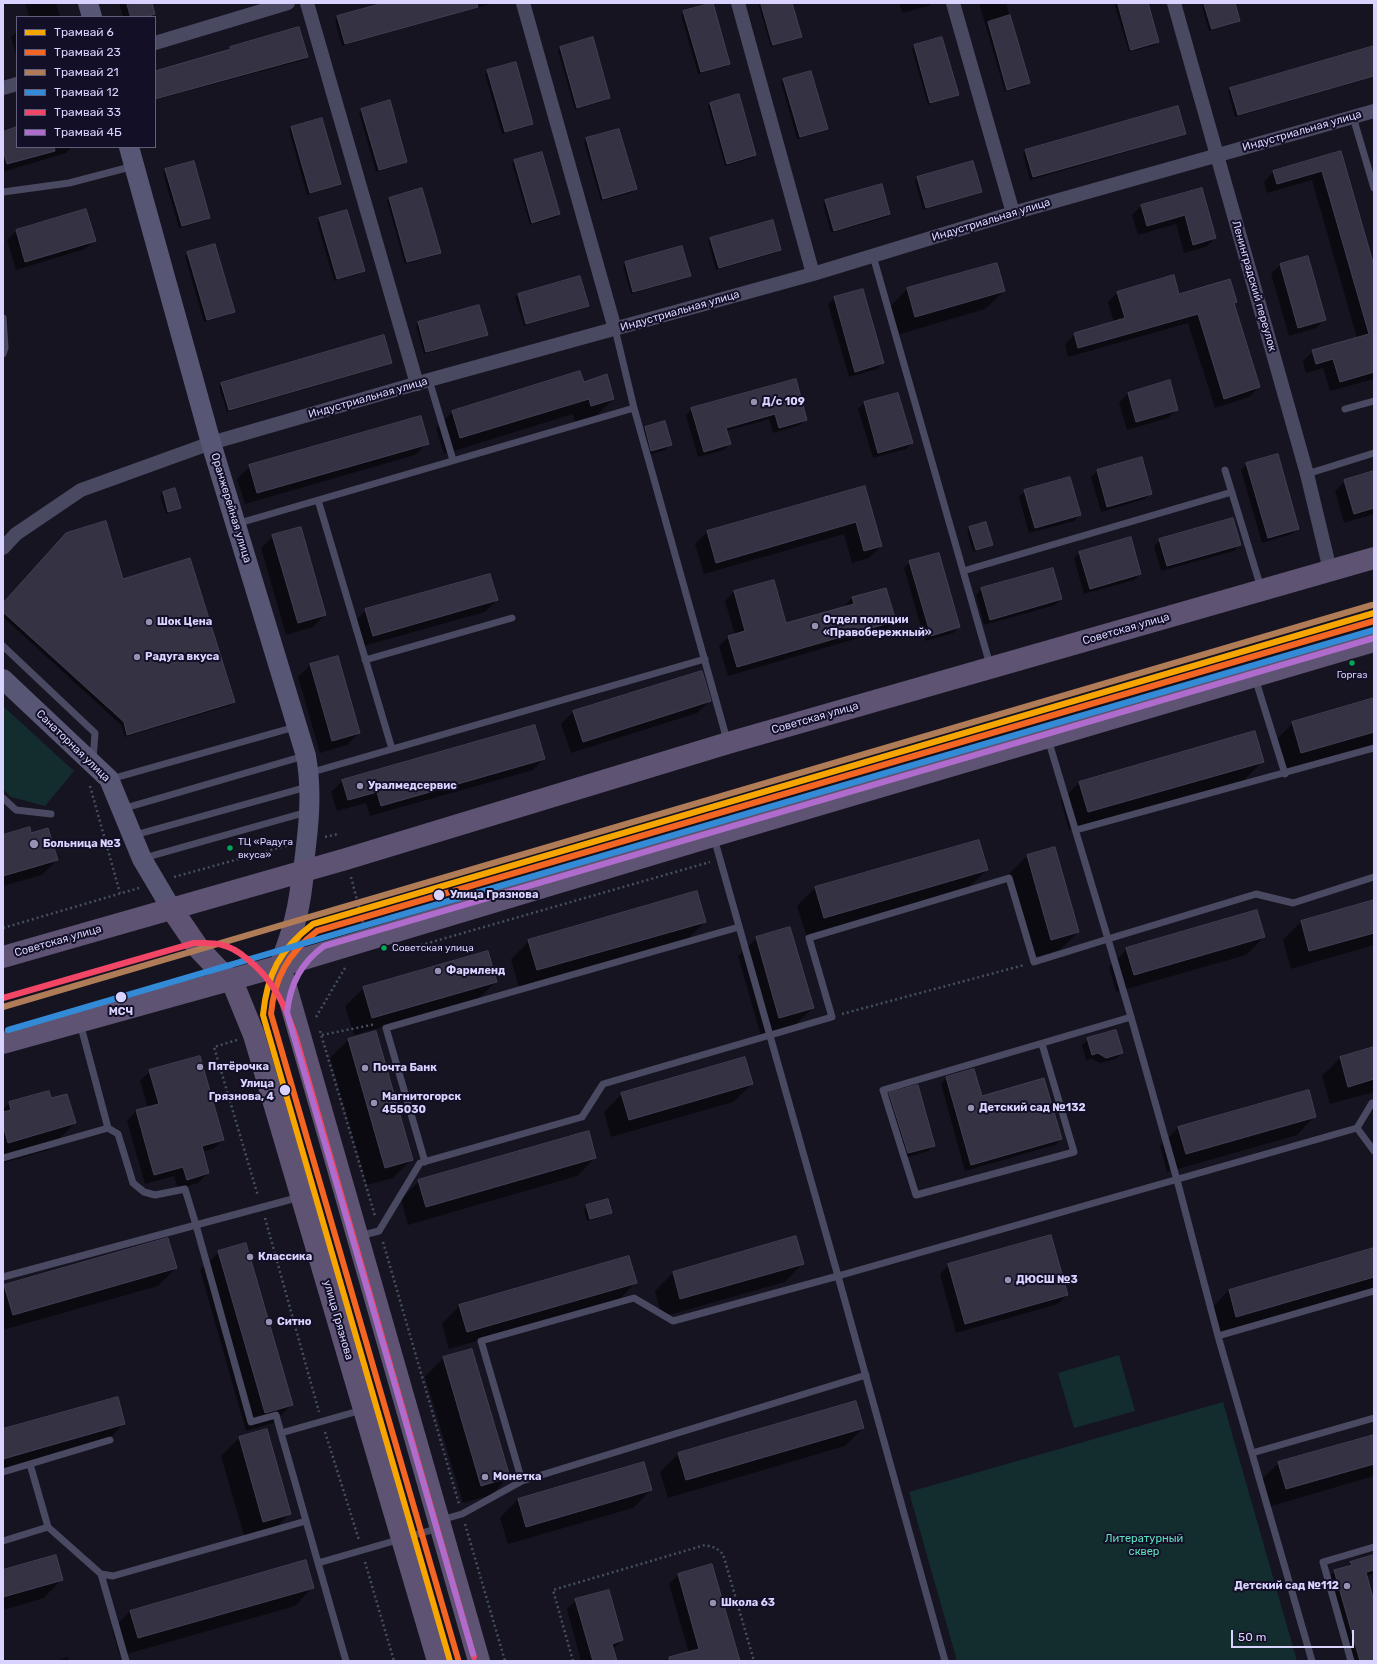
<!DOCTYPE html>
<html>
<head>
<meta charset="utf-8">
<style>
  body { margin:0 }
  #map { position:relative; width:1377px; height:1664px; overflow:hidden; background:#161421; font-family:Rubik,sans-serif }
  canvas { display:block }
  .frame { position:absolute; inset:0; border:4px solid #d9d4ff; pointer-events:none }
  .legend { position:absolute; left:16px; top:16px; width:140px; height:132px; box-sizing:border-box; background:#130f26; border:1px solid #625e7d; margin:0; padding:5px 7px; list-style:none; font-size:12px; color:#d9d4ff }
  .legend li { display:flex; align-items:center; gap:8px; height:20px }
  .legend b { width:20px; border:1px solid #625e7d }
  .scale { position:absolute; left:1231px; top:1630px; width:123px; height:18px; box-sizing:border-box; border:2px solid #d9d4ff; border-top:0; padding-left:5px; font-size:12px; line-height:14px; white-space:nowrap; color:#d9d4ff; -webkit-text-stroke:3px #130f26; paint-order:stroke }
</style>
</head>
<body>
<div id="map">
<canvas width="1377" height="1664"></canvas>
<div class="frame"></div>
<ul class="legend">
<li><b style="height:5px;background:#f7a600"></b>Трамвай 6</li>
<li><b style="height:5px;background:#f26522"></b>Трамвай 23</li>
<li><b style="height:5px;background:#b07c57"></b>Трамвай 21</li>
<li><b style="height:5px;background:#338bd7"></b>Трамвай 12</li>
<li><b style="height:5px;background:#f34667"></b>Трамвай 33</li>
<li><b style="height:5px;background:#b06ccc"></b>Трамвай 4Б</li>
</ul>
<div class="scale">50 m</div>
</div>
<script>
const context = document.querySelector('canvas').getContext('2d');
context.lineJoin = 'round';
function paint(path, color) {
  context.fillStyle = color;
  context.fill(path, 'evenodd');
}
function trace(path, color, width, dash) {
  context.strokeStyle = color;
  context.lineWidth = width;
  context.lineCap = dash ? 'butt' : 'round';
  context.setLineDash(dash || []);
  context.stroke(path);
}
function drawText(font, color, halo, rows, align = 'center') {
  context.font = font + ' Rubik,sans-serif';
  context.lineWidth = 4;
  context.setLineDash([]);
  context.textBaseline = 'middle';
  context.strokeStyle = halo;
  context.fillStyle = color;
  for (const [text, x, y, turn = 0] of rows) {
    context.save();
    context.translate(x, y);
    context.rotate((+turn || 0) * Math.PI / 180);
    context.textAlign = isNaN(turn) ? turn : align;
    if (halo) context.strokeText(text, 0, 0);
    context.fillText(text, 0, 0);
    context.restore();
  }
}
paint(new Path2D(`
  M3,706L74,771L45,806L11,797L3,789Z
  M1119,1355L1135,1411L1074,1428L1058,1373Z
  M1223,1402L1297,1661H957L909,1492Z`), '#132c2d');
paint(new Path2D(`
  M25,3H56L60,17H29Z
  M119,3H151L154,14L151,17H123Z
  M388,3H494L342,46L335,20L338,17Z
  M758,3H791L801,37L798,39L771,47Z
  M899,3H931L929,6L902,13Z
  M979,3H1006L1028,83L1026,86L1005,92Z
  M1114,3H1147L1158,42L1156,45L1129,52Z
  M1201,3H1234L1239,21L1236,23L1209,31Z
  M684,12L729,63L726,66L698,74L681,15Z
  M17,31V59L11,37Z
  M914,46L958,94L955,97L928,105L912,49Z
  M231,48L307,57L304,60L155,100V72L228,50Z
  M560,48L609,98L607,100L575,110L558,50Z
  M1374,48V77L1235,117L1228,91L1230,89Z
  M488,71L532,123L529,126L502,134L485,74Z
  M784,80L827,128L824,131L797,139L781,82Z
  M710,104L755,155L753,158L725,166L708,106Z
  M1177,108L1184,133L1182,136L1030,180L1023,154L1025,151Z
  M362,109L406,162L403,164L376,172L359,112Z
  M321,119L340,183L337,186L307,195L289,130L291,128Z
  M17,129V147H72L66,153L3,172V133Z
  M586,139L636,189L633,192L601,201L584,142Z
  M1340,153L1374,270V379L1330,391L1323,368L1306,373L1303,361L1313,351L1357,338L1312,180L1267,193L1264,182L1273,172Z
  M515,161L559,214L557,217L530,225L512,163Z
  M166,170L209,218L207,220L179,228L163,173Z
  M917,178L981,192L978,194L923,210L915,181Z
  M1201,189L1215,238L1206,247L1184,253L1176,224L1138,235L1132,215L1141,206Z
  M389,198L439,252L437,255L405,264L387,201Z
  M826,201L889,214L887,217L831,233L823,204Z
  M320,219L363,271L361,273L334,281L317,222Z
  M16,231L95,240L85,249L16,270L7,240Z
  M711,239L780,250L778,252L716,270L708,241Z
  M682,247L690,276L687,278L631,294L623,266L625,263Z
  M188,253L234,312L231,314L204,322L185,256Z
  M1307,257L1325,319L1316,328L1289,336L1271,274L1280,265Z
  M996,264L1004,291L985,309L897,335L889,308L907,289Z
  M579,277L588,306L585,308L524,326L515,297L518,295Z
  M862,290L883,363L877,369L849,377L828,304L834,298Z
  M1118,292L1179,295L1236,302L1234,304L1259,387L1249,397L1215,408L1188,323L1068,357L1065,344L1075,334L1114,323L1108,302Z
  M478,306L486,334L484,337L424,354L416,326L418,323Z
  M391,362L388,365L227,412L219,387L222,384Z
  M795,380L806,419L800,425L773,433L769,419L726,431L730,444L724,450L698,457L686,415L692,409Z
  M583,383L613,399L597,415L575,422L573,414L444,454L436,428L452,412Z
  M1128,393L1177,409L1168,418L1127,430L1119,403Z
  M864,403L912,443L906,449L873,458L858,409Z
  M664,422L671,444L665,450L645,456L639,434L645,428Z
  M427,443L415,455L245,504L237,479L250,466Z
  M1141,458L1151,493L1145,499L1101,512L1091,477L1097,471Z
  M1247,464L1298,528L1292,534L1262,543L1241,470Z
  M1374,473V514L1344,523L1335,491L1345,481Z
  M864,487L881,546L869,558L852,563L844,534L704,574L695,544L707,532Z
  M174,490L180,508L177,510L166,514L160,496L163,493Z
  M1025,491L1079,515L1074,521L1029,533L1019,497Z
  M969,528L992,545L989,547L973,552L967,530Z
  M273,536L325,615L313,627L286,635L261,548Z
  M1160,540L1239,545L1234,551L1161,571L1154,546Z
  M1080,552L1140,574L1134,580L1084,594L1074,558Z
  M910,562L959,627L953,633L925,641L904,568Z
  M885,589L895,621L886,630L728,676L719,646L728,637L735,635L725,601L734,592L786,625L843,607L852,598Z
  M982,589L1061,599L1055,605L984,625L976,595Z
  M497,600L485,612L360,647L353,623L366,610Z
  M3,604L234,702L231,705L125,737L121,725L3,617Z
  M310,665L359,733L347,745L320,753L298,677Z
  M702,672L710,701L697,713L571,753L561,724L573,712Z
  M1374,699V744L1283,770L1275,741L1293,723Z
  M544,758L533,770L370,816L366,803L337,811L331,792L343,781Z
  M1262,762L1244,780L1069,830L1061,801L1079,783Z
  M31,834L57,860L42,875L3,886V836Z
  M1027,856L1078,932L1060,950L1033,958L1009,874Z
  M987,870L968,888L806,935L797,906L815,888Z
  M1374,901V945L1291,969L1283,940L1301,922Z
  M705,922L687,940L519,988L511,959L529,941Z
  M1264,937L1246,955L1116,992L1109,967L1127,949Z
  M757,938L813,1008L794,1026L761,1036L738,956Z
  M496,982L477,1000L354,1035L345,1006L364,988Z
  M1088,1039L1122,1053L1116,1059L1100,1063L1092,1059L1086,1060L1082,1045Z
  M348,1040L412,1159L393,1178L367,1185L330,1058Z
  M1374,1048V1092L1330,1104L1322,1076L1340,1058Z
  M150,1071L223,1140L213,1149L202,1152L208,1173L198,1183L178,1189L174,1176L145,1184L127,1121L136,1111L148,1108L140,1081Z
  M946,1078L981,1097L1061,1139L1055,1145L965,1171L941,1084Z
  M752,1084L733,1102L611,1137L604,1112L622,1094Z
  M48,1092L50,1099L75,1123L48,1150L3,1163V1109L9,1103Z
  M890,1094L934,1145L928,1151L902,1159L884,1100Z
  M1315,1116L1297,1135L1167,1172L1160,1146L1178,1128Z
  M595,1158L577,1176L408,1225L401,1199L419,1181Z
  M586,1206L611,1212L608,1215L587,1221L584,1209Z
  M796,1238L803,1263L785,1282L662,1317L655,1291L673,1273Z
  M1374,1249V1290L1218,1334L1211,1309L1229,1290Z
  M219,1252L292,1405L273,1423L246,1431L200,1270Z
  M949,1265L1067,1295L1058,1304L956,1333L940,1274Z
  M176,1268L158,1286L3,1330V1287L5,1286Z
  M636,1282L618,1301L449,1349L442,1324L460,1305Z
  M471,1350L509,1477L491,1495L463,1503L425,1377L443,1358Z
  M124,1423L106,1442L3,1471V1430Z
  M863,1428L845,1446L668,1498L660,1472L678,1454Z
  M266,1430L290,1513L272,1532L245,1539L221,1456L239,1438Z
  M1374,1436V1476L1268,1507L1260,1481L1279,1463Z
  M651,1490L633,1508L508,1544L500,1518L518,1499Z
  M1374,1556V1574L1366,1576L1374,1606V1661H1353L1329,1577L1335,1571L1345,1568L1351,1563Z
  M3,1571L62,1579L44,1598L3,1610Z
  M678,1575L739,1661H659L689,1653L669,1584Z
  M313,1587L295,1606L120,1656L112,1630L130,1611Z
  M576,1600L622,1640L613,1649L616,1661H581L567,1609Z
  M68,1657L69,1661H55Z`), '#0007');
const building = new Path2D(`
  M127,3H152L155,14L146,17H131Z
  M384,3H477L478,7L345,44L337,16Z
  M713,3L730,64L701,72L683,11Z
  M761,3H792L802,37L773,45Z
  M1118,3H1148L1159,42L1131,50Z
  M1204,3H1235L1240,21L1212,29Z
  M1010,15L1030,83L1007,90L988,22Z
  M299,27L308,57L155,99V71L231,49L230,47Z
  M593,37L610,98L577,108L560,47Z
  M942,37L959,95L930,103L914,45Z
  M1374,46V76L1238,115L1230,88Z
  M516,62L533,124L505,132L487,70Z
  M811,71L828,129L800,137L783,79Z
  M739,94L756,155L727,164L710,103Z
  M390,100L407,162L379,170L361,109Z
  M1178,106L1186,134L1033,177L1025,150Z
  M322,118L341,184L310,193L291,127Z
  M17,127V147H54L55,151L7,164L3,150V132Z
  M619,129L637,189L603,199L586,138Z
  M1341,151L1374,266V372L1340,382L1333,359L1316,364L1312,350L1369,334L1322,171L1277,184L1273,171Z
  M542,152L560,214L532,223L514,160Z
  M194,161L210,218L182,226L165,169Z
  M973,161L982,192L926,208L917,177Z
  M882,184L890,214L834,231L825,200Z
  M422,188L441,253L407,262L389,198Z
  M1202,188L1216,238L1193,245L1185,215L1147,226L1141,205Z
  M86,209L96,241L25,262L16,230Z
  M347,210L365,271L337,279L319,218Z
  M773,220L781,250L719,268L710,238Z
  M215,244L235,312L207,320L187,252Z
  M682,246L691,276L633,292L625,262Z
  M1308,256L1326,320L1298,328L1280,264Z
  M997,263L1005,291L915,317L907,288Z
  M1174,275L1179,294L1230,279L1237,302L1234,303L1260,387L1224,399L1198,314L1078,348L1074,333L1125,318L1117,292Z
  M580,276L589,306L526,324L518,294Z
  M863,289L884,363L855,372L834,297Z
  M479,305L488,335L426,352L418,322Z
  M384,335L392,363L229,410L221,383Z
  M580,371L584,382L607,374L614,399L591,406L589,399L460,438L452,411Z
  M796,379L807,420L779,428L775,414L726,428L731,444L704,452L691,408Z
  M1170,380L1178,410L1136,422L1128,393Z
  M898,393L913,443L878,453L864,402Z
  M421,416L429,444L257,493L249,465Z
  M665,421L672,445L651,451L645,427Z
  M1278,454L1299,529L1268,538L1246,463Z
  M1142,457L1152,494L1107,507L1097,470Z
  M1374,471V508L1354,514L1344,480Z
  M1070,477L1081,515L1035,528L1024,490Z
  M865,486L882,546L864,551L856,522L716,563L707,531Z
  M175,488L181,508L168,512L163,492Z
  M1233,518L1241,545L1167,566L1159,539Z
  M106,521L123,579L190,558L235,702L127,735L124,722L3,612V603L66,533Z
  M986,522L993,545L976,550L969,527Z
  M301,527L326,615L298,623L272,535Z
  M1131,537L1141,574L1090,589L1079,552Z
  M939,553L960,627L931,636L909,561Z
  M1053,568L1062,599L990,620L981,588Z
  M490,574L498,600L373,636L365,609Z
  M774,580L786,623L854,604L852,597L886,588L896,621L737,667L728,636L745,631L734,591Z
  M338,656L360,733L332,741L310,664Z
  M702,671L711,701L583,742L573,711Z
  M1374,698V732L1301,753L1292,722Z
  M535,725L545,759L381,806L377,792L348,800L342,780Z
  M1255,731L1264,762L1088,812L1079,782Z
  M30,827L31,833L48,828L58,860L3,876V835Z
  M979,840L988,870L824,918L815,887Z
  M1055,847L1079,932L1051,940L1027,855Z
  M697,891L706,922L537,970L528,940Z
  M1374,900V933L1309,951L1301,921Z
  M1257,910L1265,937L1134,975L1126,948Z
  M790,927L814,1008L779,1018L756,937Z
  M488,951L497,982L372,1018L363,987Z
  M1116,1030L1123,1053L1106,1058L1098,1053L1092,1055L1087,1038Z
  M376,1031L413,1160L385,1168L348,1039Z
  M1374,1047V1079L1348,1087L1340,1057Z
  M200,1056L224,1140L202,1146L209,1173L187,1180L183,1167L154,1175L136,1110L159,1104L149,1070Z
  M745,1057L753,1084L629,1120L621,1093Z
  M974,1069L982,1096L1044,1078L1062,1139L971,1165L946,1077Z
  M918,1085L935,1146L908,1153L889,1093Z
  M1309,1090L1316,1117L1186,1154L1178,1127Z
  M49,1091L51,1098L67,1094L76,1123L8,1143L3,1125V1112L11,1110L9,1102Z
  M589,1131L596,1158L426,1207L418,1180Z
  M608,1199L612,1213L590,1219L586,1205Z
  M1051,1235L1068,1295L965,1324L948,1264Z
  M796,1236L804,1264L680,1299L673,1272Z
  M168,1238L177,1268L13,1315L4,1285Z
  M246,1243L293,1405L265,1413L218,1251Z
  M1374,1248V1277L1236,1317L1229,1290Z
  M629,1256L637,1283L467,1332L459,1305Z
  M472,1349L510,1477L481,1486L443,1357Z
  M118,1397L125,1424L3,1459V1429Z
  M856,1401L864,1428L686,1480L678,1453Z
  M267,1429L291,1514L263,1522L239,1437Z
  M1374,1435V1464L1286,1489L1278,1462Z
  M644,1462L652,1490L526,1527L518,1499Z
  M56,1555L63,1580L3,1597V1570Z
  M1374,1555V1570L1366,1572L1374,1602V1661H1360L1334,1570L1352,1565L1350,1562Z
  M306,1560L314,1588L138,1638L130,1611Z
  M712,1564L740,1661H669V1657L699,1649L678,1574Z
  M609,1590L623,1640L612,1644L617,1661H593L575,1599Z`);
paint(building, '#343243');
trace(building, '#433f54', 1);
trace(new Path2D(`
  M90,786L120,893
  M325,837L338,834
  M174,877L289,845
  M351,877L363,923
  M3,928L139,888
  M411,948L710,862
  M842,1014L1024,965
  M316,1017L345,968
  M320,1031L375,1216
  M322,1035L376,1024
  M237,1040L214,1047L258,1196
  M265,1218L319,1412
  M383,1242L459,1504
  M325,1432L359,1540
  M465,1524L505,1661
  M365,1562L394,1661
  M573,1661L553,1590L705,1545L716,1548L723,1554L754,1661`), '#44505f', 2.5, [2, 3]);
trace(new Path2D(`
  M1353,117L1374,188
  M3,192L69,183L134,166
  M873,256L990,665
  M3,318L5,348L3,354
  M615,329L634,408L727,740
  M429,380L453,460
  M1345,409L1374,401
  M1225,470L1261,588
  M1307,474L1374,453
  M318,500L392,749
  M236,524L634,408
  M963,571L1232,492
  M3,646L95,733L93,760
  M365,660L512,618
  M1255,678L1285,774
  M309,773L705,659
  M111,779L295,727
  M3,798L16,810L51,814
  M122,809L304,756
  M1076,830L1374,748
  M135,835L307,787
  M144,858L307,812
  M1131,1017L1177,1180L1218,1336L1312,1661
  M80,1023L108,1128
  M1042,1044L1074,1152L916,1195L883,1090L1131,1017L1108,939L1256,894L1293,903L1374,877
  M1357,1128L1372,1103H1374
  M3,1158L108,1128L118,1134L133,1183L144,1192L155,1195L185,1189L196,1225L300,1197
  M425,1162L386,1028L739,927
  M359,1236L379,1231L420,1163L582,1117L603,1084L832,1017L809,938L1009,878L1034,962L1108,939L1048,739
  M3,1277L196,1225L251,1422L276,1415L281,1433
  M1218,1336L1374,1291
  M1252,1453L1374,1418
  M3,1472L30,1464
  M522,1481L481,1341L634,1298L673,1321L838,1276L714,838
  M441,1520L462,1514L522,1481L866,1375
  M48,1527L101,1574L113,1576L306,1521
  M3,1541L48,1527L30,1464L110,1440
  M318,1563L439,1528
  M101,1574L126,1661
  M346,1661L281,1433L362,1410
  M945,1661L838,1276L1357,1128L1374,1151
  M1351,1661L1323,1562L1374,1547`), '#4a4962', 7);
trace(new Path2D(`
  M307,3L417,384
  M523,3L615,329
  M738,3L813,274
  M953,3L1013,213
  M1174,3L1307,474L1330,570
  M155,43L288,3
  M3,88L17,84
  M3,548L16,534L81,490L211,443L429,380L813,274L1013,213L1374,111`), '#4a4962', 14);
trace(new Path2D(`
  M88,3L92,17
  M129,147L211,443L306,756C313,795 308,832 303,871
  M3,679L109,779L142,859L171,908`), '#575674', 20);
trace(new Path2D(`
  M171,908L199,949L217,968L232,981L254,1035L438,1661
  M3,957L346,859L728,743L1374,558
  M3,1043L280,966C293,932 300,908 303,871
  M479,1661L280,966L713,836L1374,641`), '#5e5373', 22);
trace(new Path2D(`
  M450,1661L263,1015C267,974 280,949 313,924L1374,613`), '#f7a600', 6);
trace(new Path2D(`
  M458,1659L271,1014C274,979 288,953 317,931L1374,621`), '#f26522', 6);
trace(new Path2D(`
  M3,1007L1372,605`), '#b07c57', 6);
trace(new Path2D(`
  M8,1030L1374,630`), '#338bd7', 6);
trace(new Path2D(`
  M3,998L194,943C203,943 213,942 222,945C231,947 239,952 246,958C274,979 287,1009 297,1041L474,1657`), '#f34667', 6);
trace(new Path2D(`
  M473,1654L287,1013C290,984 301,963 324,946L1374,638`), '#b06ccc', 6);
for (const [x, y, r, color] of [
  [754,402,4,"#9591b1"],
  [149,622,4,"#9591b1"],
  [815,626,4,"#9591b1"],
  [137,657,4,"#9591b1"],
  [1352,663,3.5,"#00a651"],
  [360,786,4,"#9591b1"],
  [34,844,5,"#9591b1"],
  [230,848,3.5,"#00a651"],
  [439,895,6,"#d9d4ff"],
  [384,948,3.5,"#00a651"],
  [438,971,4,"#9591b1"],
  [121,997,6,"#d9d4ff"],
  [200,1067,4,"#9591b1"],
  [365,1068,4,"#9591b1"],
  [285,1090,6,"#d9d4ff"],
  [374,1103,4,"#9591b1"],
  [971,1108,4,"#9591b1"],
  [250,1257,4,"#9591b1"],
  [1008,1280,4,"#9591b1"],
  [269,1322,4,"#9591b1"],
  [485,1477,4,"#9591b1"],
  [1347,1586,4,"#9591b1"],
  [713,1603,4,"#9591b1"]
]) {
  const dot = new Path2D();
  dot.arc(x, y, r, 0, 2 * Math.PI);
  context.fillStyle = color;
  context.fill(dot);
  trace(dot, '#130f26', 1.5);
}
drawText('10px', '#d9d4ff', '#130f26', [
  ["Горгаз",1352,675,"center"],
  ["ТЦ «Радуга",238,842],
  ["вкуса»",238,855],
  ["Советская улица",392,948]
], 'left');
drawText('11px', '#d9d4ff', '#130f26', [
  ["Индустриальная улица",1302,131,-16],
  ["Индустриальная улица",991,220,-17],
  ["Ленинградский переулок",1254,286,74],
  ["Индустриальная улица",680,311,-16],
  ["Индустриальная улица",368,398,-16],
  ["Оранжерейная улица",231,508,73],
  ["Советская улица",1126,629,-16],
  ["Советская улица",815,718,-16],
  ["Санаторная улица",73,746,44],
  ["Советская улица",58,941,-16],
  ["улица Грязнова",338,1320,74]
]);
drawText('bold 11px', '#d9d4ff', '#130f26', [
  ["Д/с 109",762,402],
  ["Отдел полиции",823,620],
  ["«Правобережный»",823,633],
  ["Шок Цена",157,622],
  ["Радуга вкуса",145,657],
  ["Уралмедсервис",368,786],
  ["Больница №3",43,844],
  ["Фармленд",446,971],
  ["Пятёрочка",208,1067],
  ["Почта Банк",373,1068],
  ["Магнитогорск",382,1097],
  ["455030",382,1110],
  ["Детский сад №132",979,1108],
  ["Классика",258,1257],
  ["ДЮСШ №3",1016,1280],
  ["Ситно",277,1322],
  ["Монетка",493,1477],
  ["Детский сад №112",1339,1586,"right"],
  ["Школа 63",721,1603]
], 'left');
drawText('bold 11px', '#d9d4ff', '#130f26', [
  ["Улица Грязнова",450,895],
  ["МСЧ",121,1012,"center"],
  ["Улица",274,1084,"right"],
  ["Грязнова, 4",274,1097,"right"]
], 'left');
drawText('11px', '#5fe0c0', '#130f26', [
  ["Литературный",1144,1539],
  ["сквер",1144,1552]
]);
</script>
</body>
</html>
